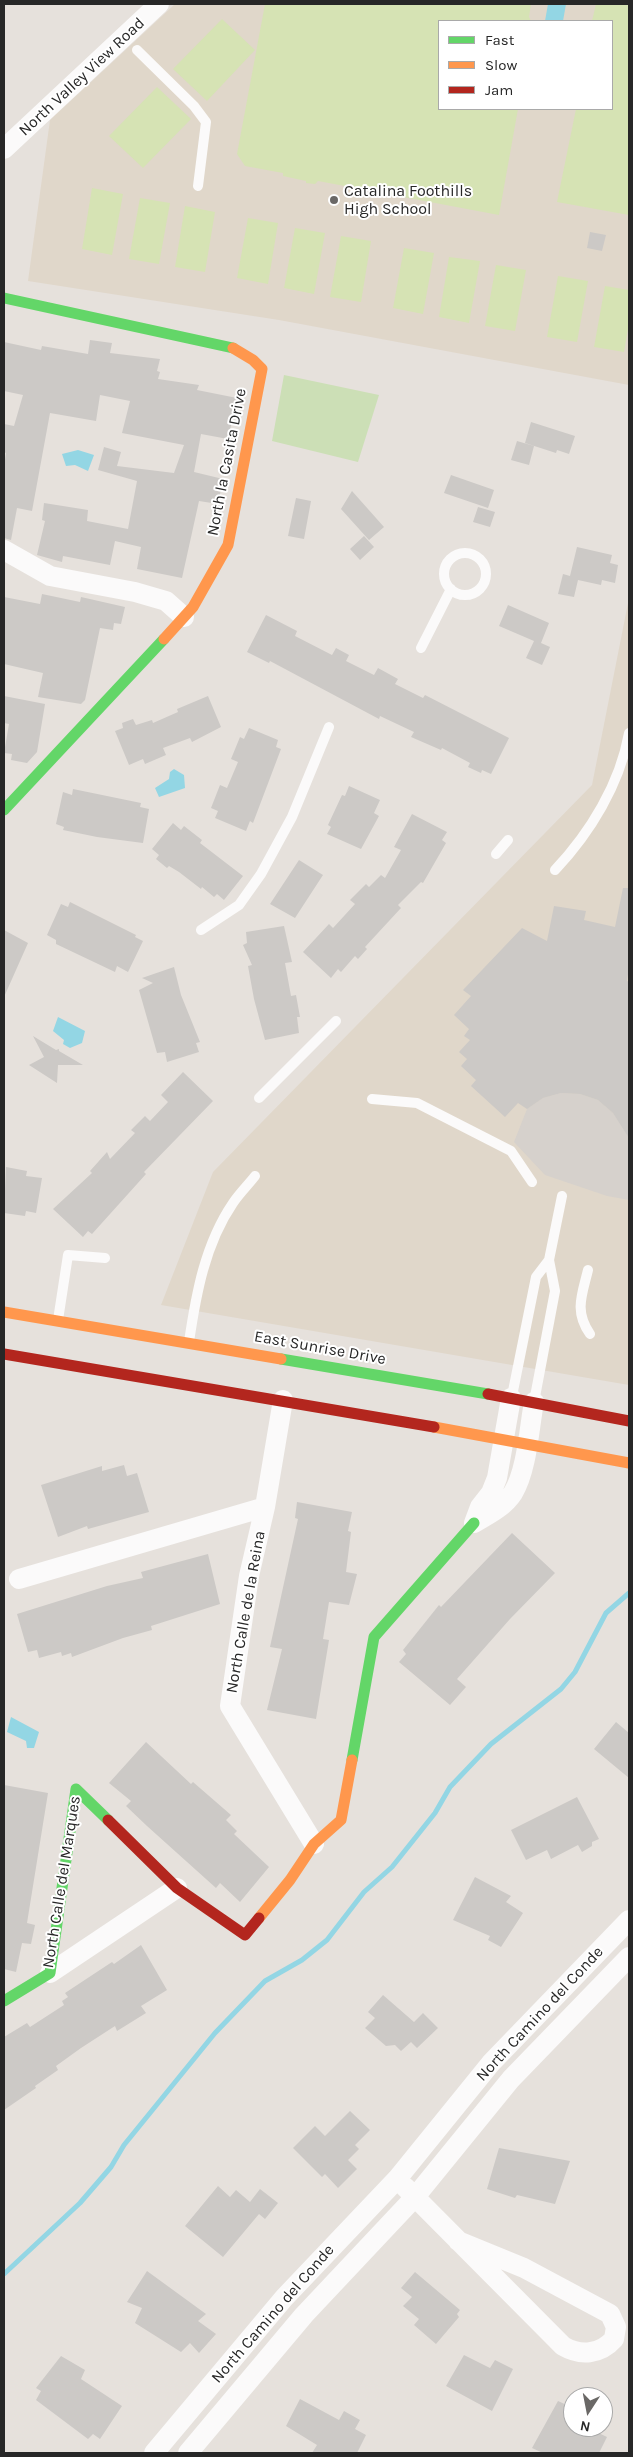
<!DOCTYPE html>
<html>
<head>
<meta charset="utf-8">
<style>
  body { margin:0 }
  #map { position:relative; width:633px; height:2457px; overflow:hidden; background:#e6e1dc; font-family:Karla,sans-serif }
  canvas { display:block }
  .frame { position:absolute; inset:0; border:5px solid #272727; pointer-events:none }
  .legend { position:absolute; left:438px; top:20px; width:175px; height:90px; box-sizing:border-box; background:#fff; border:1px solid #a9a9a9; margin:0; padding:6px 9px; list-style:none; font-size:15px; color:#272727 }
  .legend li { display:flex; align-items:center; gap:10px; height:25px }
  .legend b { width:25px; border:1px solid #a9a9a9 }
  .north { position:absolute; left:563px; top:2387px; width:50px; height:50px; box-sizing:border-box; background:#fff; border:1px solid #a9a9a9; border-radius:50%; rotate:191deg; font-size:14px; font-weight:700; line-height:20px; text-align:center; color:#272727 }
  .north::after { content:''; display:block; margin:auto; width:18px; height:22px; background:#6a6866; clip-path:polygon(50% 0,100% 100%,50% 72%,0 100%) }
</style>
</head>
<body>
<div id="map">
<canvas width="633" height="2457"></canvas>
<div class="frame"></div>
<ul class="legend">
<li><b style="height:6px;background:#63d668"></b>Fast</li>
<li><b style="height:6px;background:#ff974d"></b>Slow</li>
<li><b style="height:6px;background:#b3261e"></b>Jam</li>
</ul>
<div class="north">N</div>
</div>
<script>
const context = document.querySelector('canvas').getContext('2d');
context.lineJoin = 'round';
function paint(path, color) {
  context.fillStyle = color;
  context.fill(path, 'evenodd');
}
function trace(path, color, width, dash) {
  context.strokeStyle = color;
  context.lineWidth = width;
  context.lineCap = dash ? 'butt' : 'round';
  context.setLineDash(dash || []);
  context.stroke(path);
}
function drawText(font, color, halo, rows, align = 'center') {
  context.font = font + ' Karla,sans-serif';
  context.lineWidth = 4;
  context.setLineDash([]);
  context.textBaseline = 'middle';
  context.strokeStyle = halo;
  context.fillStyle = color;
  for (const [text, x, y, turn = 0] of rows) {
    context.save();
    context.translate(x, y);
    context.rotate((+turn || 0) * Math.PI / 180);
    context.textAlign = isNaN(turn) ? turn : align;
    if (halo) context.strokeText(text, 0, 0);
    context.fillText(text, 0, 0);
    context.restore();
  }
}
paint(new Path2D(`
  M175,4H629V385L279,320L28,281L50,120ZM439,21H612V109H439Z
  M629,598V1385L161,1305L213,1172L592,785Z`), '#e0d7ca');
paint(new Path2D(`
  M284,375L379,395L358,462L272,441Z`), '#ccdfb6');
paint(new Path2D(`
  M265,4H531L529,17L531,21H439V109H518L499,215L318,181L315,184L306,183V181L283,176V173L245,166L237,154Z
  M596,4H629V215L557,202L576,109H612V21H592Z
  M222,19L255,50L207,101L173,69Z
  M157,87L191,119L143,168L109,136Z
  M92,188L123,194L112,255L82,249Z
  M140,198L170,203L159,264L129,259Z
  M185,206L215,212L205,272L175,267Z
  M248,218L278,223L268,284L237,278Z
  M295,228L325,233L314,294L284,288Z
  M341,236L371,241L361,302L330,297Z
  M404,248L434,253L423,314L393,308Z
  M449,257L480,261L469,323L439,317Z
  M496,265L526,270L515,331L485,326Z
  M558,276L588,281L577,342L547,337Z
  M605,286L629,290V323L624,352L594,347Z`), '#d6e3b4');
paint(new Path2D(`
  M561,1093L580,1094L598,1100L613,1113L624,1128L629,1124V1200L607,1196L545,1175L514,1142L527,1109L543,1098Z`), '#d6d1cc');
paint(new Path2D(`
  M548,4H566L563,21H545Z
  M78,450L94,455L88,471L75,465L66,466L62,454Z
  M174,769L184,775L185,788L159,797L155,788L169,779L170,772Z
  M58,1017L85,1031L82,1043L70,1048L63,1044L64,1040L53,1031Z
  M11,1717L39,1732L34,1748H27L26,1741L7,1732Z`), '#93d6e4');
trace(new Path2D(`
  M4,2274L80,2203L111,2167L124,2145L215,2033L265,1981L302,1960L327,1940L364,1892L392,1867L435,1813L450,1787L491,1744L561,1689L575,1672L606,1613L629,1593`), '#93d6e4', 5);
paint(new Path2D(`
  M590,232L606,235L602,251L587,248Z
  M90,340L112,343L110,353L160,359L157,371L160,372L158,379L199,385L197,390L237,398L228,439L201,434L194,472L223,479L218,504L199,501L182,578L137,569L141,547L115,541L110,565L63,556L62,562L37,555L45,521L42,520L44,503L88,510L87,521L128,529L137,481L98,470L104,447L121,452L117,466L174,473L184,445L122,433L130,401L100,395L96,421L50,413L32,511L17,508L11,540L4,538V466L6,453L4,452V424L14,426L23,395L4,391V342L41,350L42,346L88,354Z
  M531,422L575,436L569,454L557,450L556,453L525,443Z
  M517,441L534,446L529,465L511,460Z
  M451,475L494,490L488,508L444,493Z
  M352,491L384,527L369,540L341,509Z
  M296,498L311,501L304,539L288,536Z
  M478,507L495,512L490,527L473,522Z
  M364,536L374,547L360,560L350,549Z
  M577,547L612,555L610,563L618,565L615,583L602,580L601,585L578,580L574,597L558,594L563,574L570,576Z
  M42,594L80,602L81,597L125,607L121,624L114,623L113,630L100,628L85,700L81,704L38,697L43,673L4,664V597L40,604Z
  M508,605L549,623L541,643L550,647L542,665L526,658L534,641L499,626Z
  M266,615L297,631L295,636L332,655L336,648L349,655L346,661L374,675L378,668L398,679L395,684L423,698L425,695L509,738L491,774L482,770L481,773L468,767L470,763L442,748L441,750L411,737L414,732L380,716L379,719L270,661L269,663L247,652Z
  M4,696L45,704L37,752L27,763L11,760L12,754L4,753L9,724L4,723Z
  M208,696L221,727L192,742L190,738L163,748L166,755L145,764L143,759L129,765L115,731L123,728L122,723L133,719L136,725L152,720L153,723L178,712L177,709Z
  M249,728L278,740L276,747L281,749L253,823L250,821L246,831L215,818L218,811L211,808L220,785L227,788L238,762L231,759L240,737L244,739Z
  M349,786L380,800L374,813L379,816L361,849L327,834L331,827L328,825L342,795L345,796Z
  M73,789L141,803L140,807L149,809L143,843L97,837L63,830L64,827L56,824L63,792L72,795Z
  M412,814L447,832L442,840L446,843L423,883L421,882L398,905L401,908L365,947L367,949L358,959L355,956L341,972L338,969L331,978L303,952L329,924L333,928L355,904L350,900L366,884L369,887L381,875L385,878L401,850L394,847Z
  M173,823L181,830L184,826L202,840L200,843L243,876L224,900L217,894L214,897L202,887L201,889L179,872L169,866L167,868L156,859L159,855L152,849Z
  M299,860L323,875L295,918L270,904Z
  M623,888H629V967L627,981L629,982V1138L613,1113L598,1100L580,1094L561,1093L543,1098L527,1109L518,1103L505,1117L471,1086L476,1080L461,1066L467,1059L459,1052L470,1040L464,1036L469,1029L454,1015L471,996L463,990L522,928L547,941L554,906L586,911L584,920L615,927Z
  M70,902L136,935L135,937L143,941L128,972L117,966L115,972L56,944V940L47,935L61,904L68,907Z
  M284,926L292,962L285,963L291,996L296,995L300,1017H297L299,1033L265,1040L254,999L248,966L252,965L243,945L247,943L246,932Z
  M4,930L28,943L4,997Z
  M174,967L181,995L200,1042L196,1043L199,1052L167,1062L165,1052L157,1053L139,990L153,983L142,978Z
  M33,1036L56,1050L59,1049V1051L83,1065H58L57,1083L29,1065L44,1057Z
  M183,1072L213,1101L144,1172L146,1174L92,1234L88,1231L83,1237L53,1209L92,1173L90,1171L107,1152L110,1159L135,1133L131,1130L145,1116L150,1121L168,1102L161,1095Z
  M6,1167L27,1171L26,1176L42,1178L36,1213L26,1211L25,1216L4,1213Z
  M124,1465L127,1476L137,1473L149,1512L88,1529L87,1526L58,1537L41,1485L102,1466V1471Z
  M297,1502L352,1512L348,1531L351,1532L346,1572L357,1574L349,1605L329,1602L323,1639L329,1640L316,1719L267,1710L282,1649L270,1647L298,1519L295,1518Z
  M512,1533L555,1573L510,1619L457,1679L466,1687L450,1705L399,1662L406,1654L403,1650L439,1605L441,1607Z
  M208,1554L220,1604L151,1626L152,1630L123,1638L72,1657L71,1653L62,1656L61,1652L39,1658L37,1650L28,1652L17,1614L107,1586L143,1578L141,1572Z
  M616,1722L629,1733V1778L594,1749Z
  M146,1742L191,1784L193,1782L231,1815L226,1820L237,1831L234,1834L269,1867L240,1902L220,1883L216,1888L147,1826L126,1806L131,1801L109,1783Z
  M4,1785L48,1793L27,1923L35,1925L31,1944L22,1943L16,1972L4,1969Z
  M577,1797L599,1839L592,1842V1846L582,1852L578,1845L551,1859L547,1850L526,1860L511,1830Z
  M475,1877L511,1896L506,1902L523,1913L501,1947L488,1940L490,1936L453,1920Z
  M141,1945L167,1990L141,2006L146,2013L117,2031L115,2026L81,2048L56,2066L58,2070L35,2086L36,2088L4,2110V2037L27,2023L30,2027L64,2005L62,2001L68,1997L65,1993L112,1962L114,1964Z
  M383,1995L414,2022L423,2013L438,2028L417,2048L411,2042L401,2051L395,2045L386,2046L365,2028L375,2018L368,2012Z
  M350,2111L370,2130L355,2145L359,2149L348,2160L357,2169L338,2188L325,2174L322,2177L293,2148L315,2126L325,2136Z
  M499,2148L570,2161L555,2204L517,2195L515,2198L487,2189Z
  M218,2186L230,2197L236,2190L250,2202L260,2189L278,2203L265,2219L259,2214L223,2257L185,2226Z
  M147,2271L206,2314L198,2321L216,2334L199,2353L190,2343L181,2352L135,2323L142,2308L127,2302Z
  M415,2272L460,2310L457,2314L459,2317L436,2344L414,2325L419,2319L403,2306L412,2297L401,2288Z
  M464,2355L490,2368L495,2360L513,2369L492,2411L446,2386Z
  M61,2356L85,2370L81,2379L122,2406L100,2439L93,2434L88,2439L36,2400L41,2391L36,2388Z
  M300,2399L339,2420L344,2411L360,2420L355,2429L366,2435L357,2453H312L317,2445L286,2426Z
  M558,2401L571,2407L569,2413L573,2415V2427H586L607,2437L599,2453H543L532,2448Z`), '#ccc9c6');
trace(new Path2D(`
  M137,50L194,106L206,122L198,186
  M444 574a21 21 0 1 1 42 0a21 21 0 1 1-42 0Z
  M421,648L451,589
  M496,854L508,840
  M555,870C590,833 620,784 629,733
  M201,930L239,905L261,874L292,817L329,727
  M259,1098L336,1021
  M372,1099L417,1103L511,1151L532,1182
  M549,1260L562,1196
  M588,1270C582,1295 574,1311 590,1334
  M58,1320L68,1255L105,1258
  M189,1342C196,1294 205,1244 233,1203C239,1194 248,1185 255,1176
  M512,1396L536,1277L549,1260L555,1291L534,1402`), '#fbfafa', 10);
trace(new Path2D(`
  M4,149L159,4
  M4,550L50,576L135,592L166,601L184,617
  M511,1398L497,1478L491,1493L480,1507L474,1523C488,1515 504,1507 513,1493C527,1470 529,1429 534,1402
  M283,1400L265,1507L249,1576L230,1706L314,1844
  M19,1579L265,1507
  M50,1973L177,1888
  M405,2187L563,2346C580,2356 600,2355 614,2339L616,2327L610,2314L524,2268L458,2241
  M154,2453L284,2298L397,2179L491,2063L629,1920
  M188,2453L304,2315L415,2197L511,2079L629,1957`), '#fbfafa', 20);
trace(new Path2D(`
  M4,298L233,348
  M4,810L164,639
  M281,1359L488,1394
  M352,1760L374,1637L474,1523
  M4,2001L50,1973L76,1789L108,1820`), '#63d668', 11);
trace(new Path2D(`
  M164,639L193,607L228,545L262,369L253,360L233,348
  M4,1312L281,1359
  M434,1427L629,1463
  M259,1918L290,1880L314,1844L341,1820L352,1760`), '#ff974d', 11);
trace(new Path2D(`
  M4,1354L434,1427
  M488,1394L629,1421
  M108,1820L177,1888L245,1935L259,1918`), '#b3261e', 11);
for (const [x, y, r, color] of [
  [334,200,5,"#6a6866"]
]) {
  const dot = new Path2D();
  dot.arc(x, y, r, 0, 2 * Math.PI);
  context.fillStyle = color;
  context.fill(dot);
  trace(dot, '#fff', 2);
}
drawText('16px', '#272727', '#fff', [
  ["North Valley View Road",82,77,-43],
  ["North la Casita Drive",227,462,-79],
  ["East Sunrise Drive",320,1348,10],
  ["North Calle de la Reina",246,1612,-80],
  ["North Calle del Marques",62,1882,-81],
  ["North Camino del Conde",540,2014,-47],
  ["North Camino del Conde",273,2314,-49]
]);
drawText('16px', '#272727', '#fff', [
  ["Catalina Foothills",344,191],
  ["High School",344,209]
], 'left');
</script>
</body>
</html>
